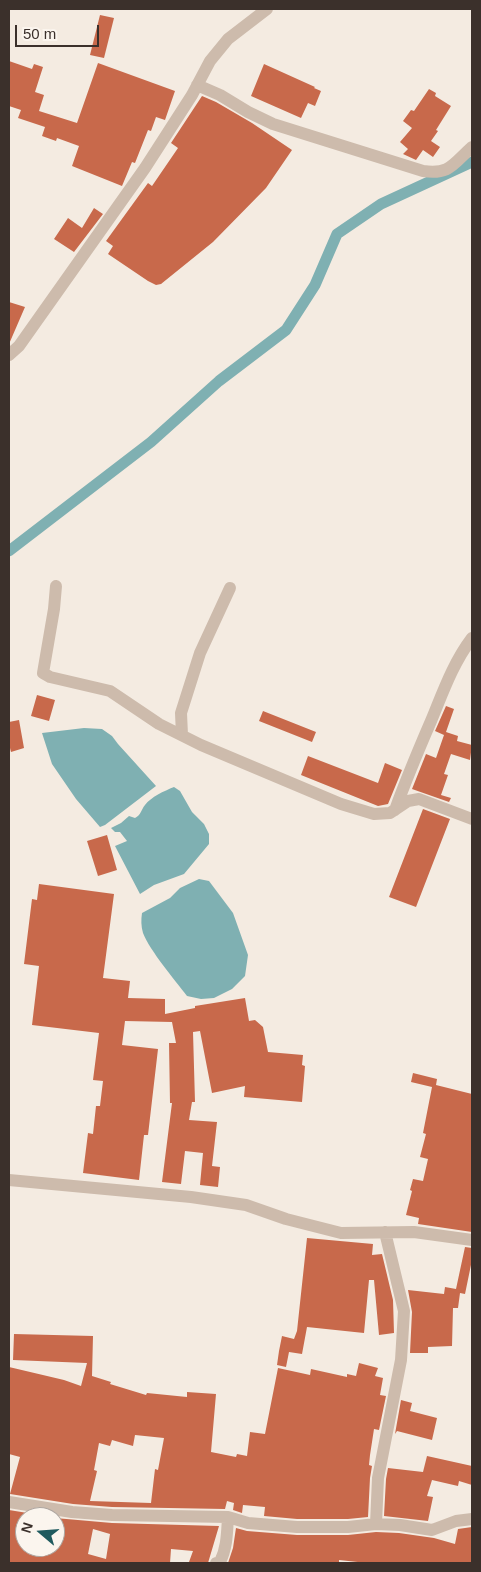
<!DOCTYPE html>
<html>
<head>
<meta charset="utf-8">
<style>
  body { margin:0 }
  #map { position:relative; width:481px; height:1572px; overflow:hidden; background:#f4ebe1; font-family:Arial,sans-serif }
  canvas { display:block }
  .frame { position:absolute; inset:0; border:10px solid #3b302b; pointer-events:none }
  .north { position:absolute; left:15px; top:1507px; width:50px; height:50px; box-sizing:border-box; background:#fbf5ee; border:1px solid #aea6a0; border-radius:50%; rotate:288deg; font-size:14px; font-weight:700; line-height:20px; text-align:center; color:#3b302b }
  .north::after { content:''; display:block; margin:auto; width:18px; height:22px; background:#1f5a5e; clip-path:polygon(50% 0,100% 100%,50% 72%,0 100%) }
  .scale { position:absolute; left:15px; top:25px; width:84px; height:22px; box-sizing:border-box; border:2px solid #3b302b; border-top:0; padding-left:6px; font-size:15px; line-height:18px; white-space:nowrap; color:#3b302b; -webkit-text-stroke:4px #fbf5ee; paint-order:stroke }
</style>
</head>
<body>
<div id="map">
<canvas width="481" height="1572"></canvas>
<div class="frame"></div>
<div class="north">N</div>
<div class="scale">50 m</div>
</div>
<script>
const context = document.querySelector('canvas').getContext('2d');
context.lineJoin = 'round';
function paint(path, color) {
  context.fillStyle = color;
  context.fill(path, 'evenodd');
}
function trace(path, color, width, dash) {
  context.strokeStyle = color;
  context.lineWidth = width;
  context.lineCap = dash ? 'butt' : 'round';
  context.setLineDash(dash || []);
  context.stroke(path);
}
paint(new Path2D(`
  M84,728L102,729L112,736L118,744L156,786L105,825L100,827L76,799L52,764L42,733Z
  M174,787L180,791L192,812L204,824L209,834V844L184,874L154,885L140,894L115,846L127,841L120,832H115L111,828L121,823L129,816L135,818C141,815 141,810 145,805C151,797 164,791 174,787Z
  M199,879L209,881L233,913L248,955L245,976L232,989L214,998L201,999L187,996C175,980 150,951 143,933C141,926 141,920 142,913L170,898L180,888Z`), '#7fb0b2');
trace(new Path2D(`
  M9,551L151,442L219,381L286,330L315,285L337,234L381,204L472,162`), '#7fb0b2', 11);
paint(new Path2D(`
  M100,15L114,18L104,58L90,55Z
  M9,61L32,69L34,64L43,67L35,92L44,95L39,111L77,123L98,63L175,91L165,120L156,117L151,131L148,130L135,163L132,162L122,186L72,166L79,146L57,138L56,141L42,136L45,127L18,118L21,110L9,106Z
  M264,64L315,87L314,88L321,91L315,106L308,103L301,118L251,96Z
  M429,89L436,93L435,96L451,106L436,130L438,131L431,141L440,147L433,157L423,150L416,160L403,154L408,149L400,142L412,128L403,121L411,110L414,111Z
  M202,96L216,102L252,123L292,150L266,188L213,242L161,284L156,285L148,281L108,254L113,246L106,241L148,183L152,186L178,148L171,143Z
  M94,208L103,214L74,252L54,239L68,218L82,228Z
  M9,302L25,307L9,344Z
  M37,695L55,700L49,721L31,716Z
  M446,706L454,709L446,732L458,736L457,741L472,745L470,760L451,754L444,774L448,775L441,795L451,798L449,802L412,789L426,754L436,758L444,735L435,731Z
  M263,711L316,732L312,742L259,721Z
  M19,720L24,748L11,752L9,744V722Z
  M308,756L378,783L385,763L402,770L388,804L378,806L301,775Z
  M423,809L450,819L416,907L389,897Z
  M107,835L117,870L98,876L87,841Z
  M39,884L114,894L103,978L130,981L128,998L165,999V1014L195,1008V1006L245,998L249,1021L255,1020L263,1027L268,1052L303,1055L302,1065L305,1066L302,1102L244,1097L245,1086L212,1093L200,1031L193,1032L195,1102H192L189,1120L217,1122L212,1166L220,1167L218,1187L200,1185L203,1153L185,1151L181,1184L162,1182L172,1103H170L169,1043H176L172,1022L125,1021L122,1045L158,1049L148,1135H144L139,1180L83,1173L88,1133L93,1134L96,1106H100L103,1081L93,1080L99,1033L32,1025L39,966L24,964L32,899L37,900Z
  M413,1073L437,1079L436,1085L472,1094V1232L418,1224L419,1218L406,1215L412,1191L410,1190L413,1179L423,1181L428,1159L420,1157L426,1134L423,1133L432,1087L411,1082Z
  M307,1238L373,1244L372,1255L382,1254L393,1300L394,1333L379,1335L374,1280H369L364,1333L307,1327L302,1354L289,1352L286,1367L277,1365L279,1351L282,1336L294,1339L297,1331Z
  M465,1247L472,1248V1260L465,1294L460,1293L458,1308H453L452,1346L428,1347V1353H410L412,1312L408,1290L444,1294L445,1287L456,1289Z
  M14,1334L93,1336L92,1376L111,1382L110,1384L146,1395L147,1393L187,1397V1392L216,1394L211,1452L236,1457L237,1454L247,1456L250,1432L265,1434L278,1368L310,1375L311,1369L347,1377V1374L356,1376L359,1363L378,1368L375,1376L383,1378L380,1395L386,1396L379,1430L374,1429L370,1455L369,1465L372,1466L370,1478L368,1517L348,1519H297L264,1516L265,1507L243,1505L242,1513L233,1510L234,1503L227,1501L225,1509L112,1507L73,1504L10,1494L20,1457L9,1454V1367L64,1380L81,1386L87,1363L13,1360ZM135,1435L164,1438L158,1470L155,1469L151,1503L90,1501L97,1471L94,1470L99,1443L110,1446L112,1440L133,1446Z
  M401,1400L412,1403L410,1411L437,1418L432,1440L397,1431L395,1434Z
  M427,1456L472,1466V1485L459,1481L458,1486L432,1480L427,1496L433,1497L428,1521L384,1516L386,1479L388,1468L423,1472Z
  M9,1510L52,1517H22L17,1539L25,1542V1547H55V1518L112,1523L219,1526L208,1563L189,1562L193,1551L171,1549L170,1563H9ZM93,1529L110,1534L106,1559L88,1554Z
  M472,1527V1563H367L339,1560V1563H228L233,1548L236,1528L247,1531L297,1535H348L376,1532L399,1533L434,1538L455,1544L458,1529Z`), '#c8694b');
trace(new Path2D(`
  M197,85L220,95L248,112L273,124L423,171C450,175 453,164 472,147
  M9,355L19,346L145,168L192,95L210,61L228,39L267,9
  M56,586L54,609L43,673L50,677L110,691L159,724L201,745L341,804L374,814L390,813L408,801L419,799L472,819
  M182,735L181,713L200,653L230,588
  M395,810C406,780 418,751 431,721C443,692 453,663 472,638
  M9,1180L191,1197L246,1205L286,1219L341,1233L414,1232L472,1240
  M9,1502L72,1512L112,1515L228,1517L248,1523L297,1527H348L376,1524L400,1525L432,1530L456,1521L472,1519
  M376,1524L378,1478L401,1360L404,1311L385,1232
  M216,1563L220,1562C227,1548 227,1533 228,1517`), '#cdbbac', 12);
</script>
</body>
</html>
